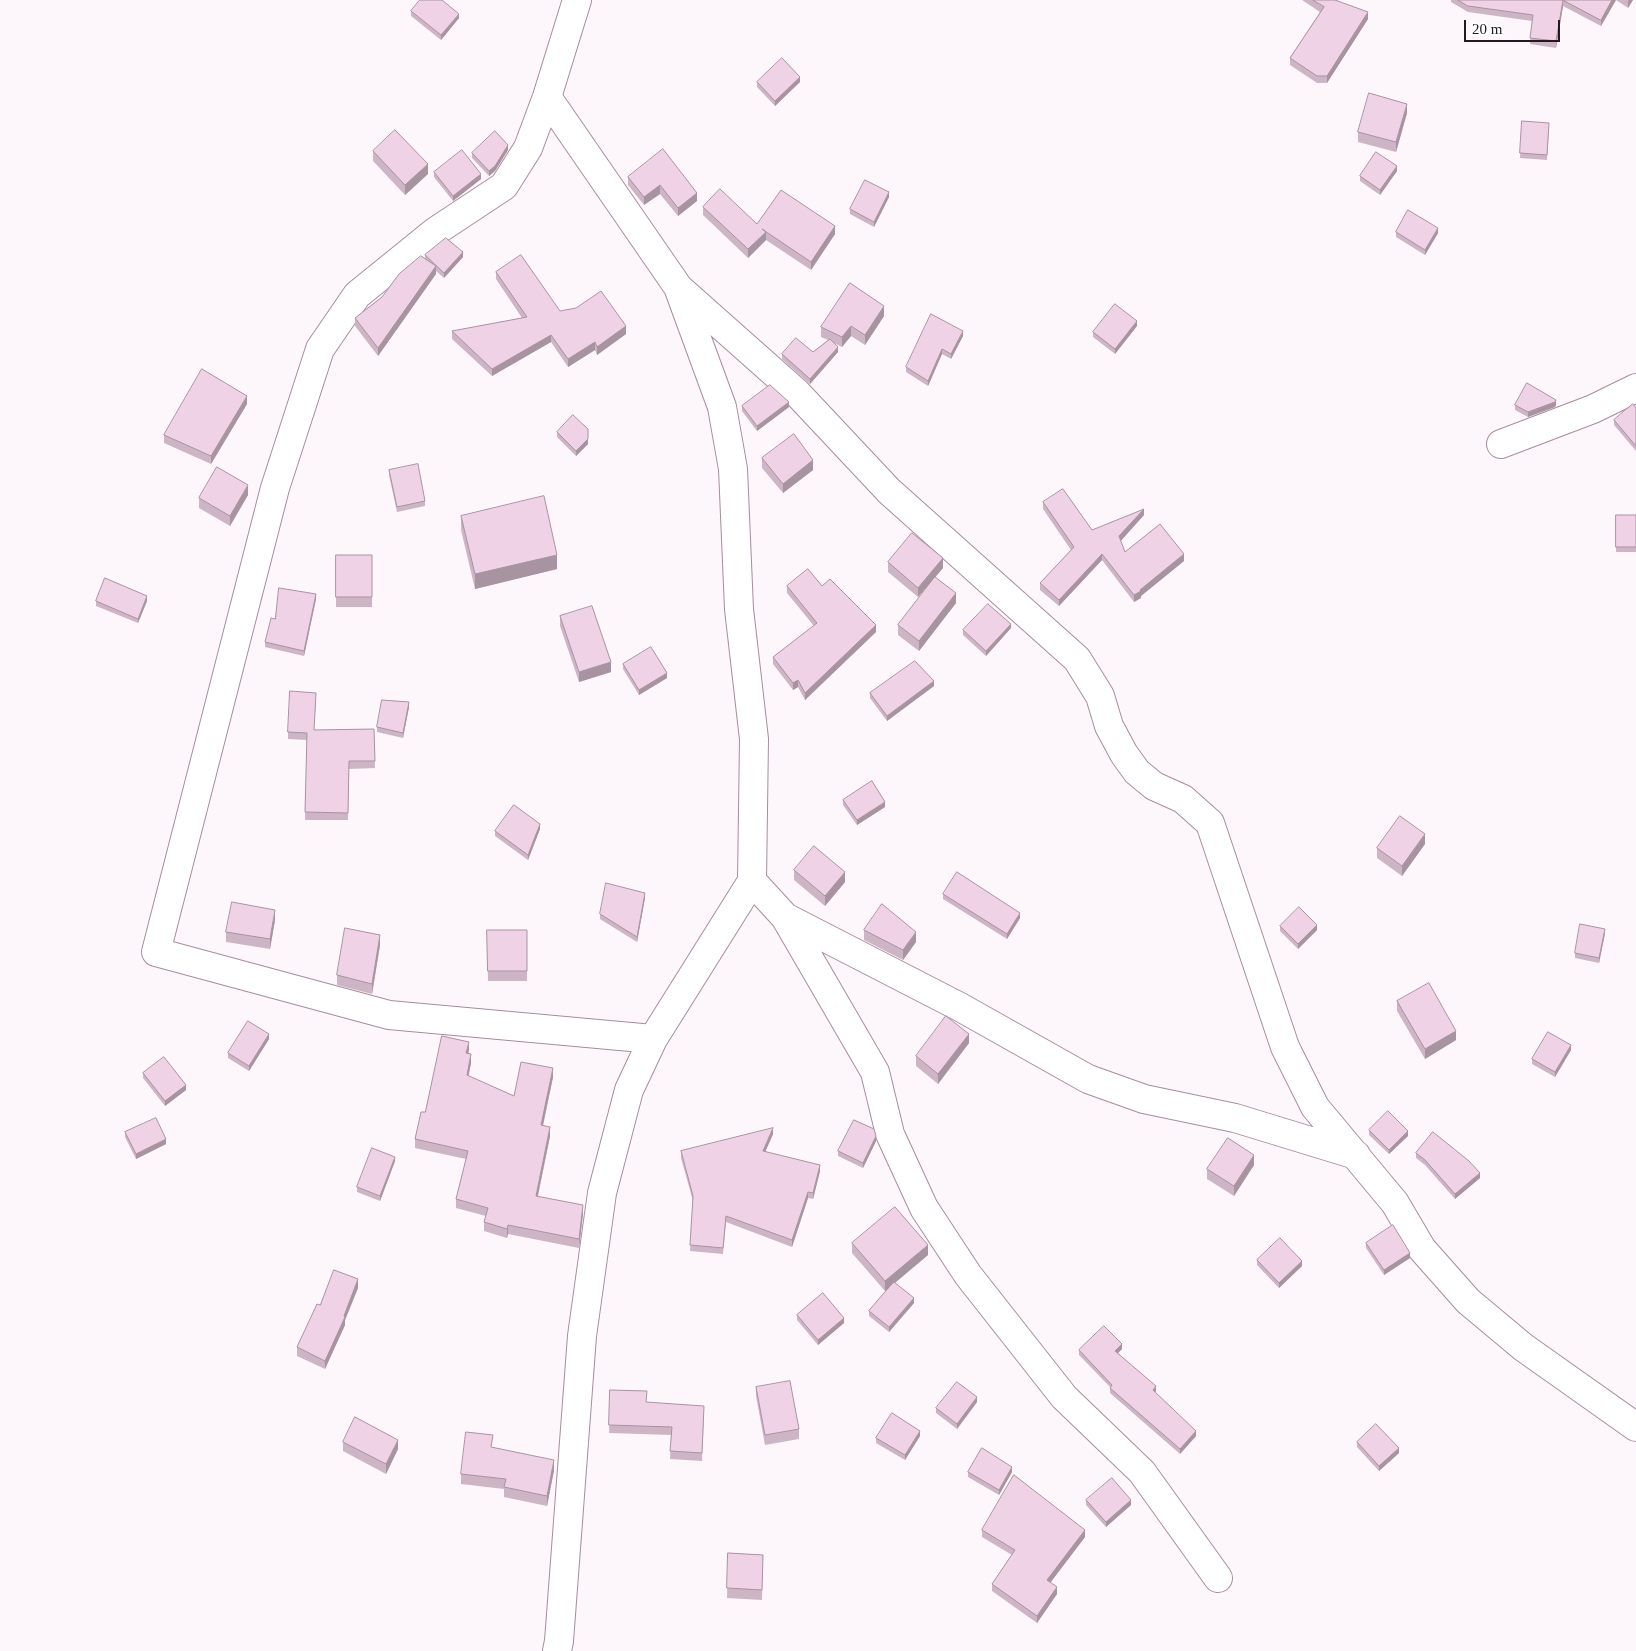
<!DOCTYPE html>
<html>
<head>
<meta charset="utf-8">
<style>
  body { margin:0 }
  #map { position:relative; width:1636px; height:1651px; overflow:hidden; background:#fdf7fb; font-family:Georgia,serif }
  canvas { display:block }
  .scale { position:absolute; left:1464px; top:20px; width:96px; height:22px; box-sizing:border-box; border:2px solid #241920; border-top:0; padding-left:6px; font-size:15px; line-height:18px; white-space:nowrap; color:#241920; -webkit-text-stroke:4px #fff; paint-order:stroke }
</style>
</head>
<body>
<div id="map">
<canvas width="1636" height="1651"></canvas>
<div class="scale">20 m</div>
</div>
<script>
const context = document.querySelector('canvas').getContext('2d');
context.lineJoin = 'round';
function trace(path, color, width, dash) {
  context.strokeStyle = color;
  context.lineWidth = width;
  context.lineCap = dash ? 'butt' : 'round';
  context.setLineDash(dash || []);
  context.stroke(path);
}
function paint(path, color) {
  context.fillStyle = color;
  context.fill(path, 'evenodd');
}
const street = new Path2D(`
  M577,0L547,97L528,148L504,186L436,231L357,295L320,349L275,488L156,952L389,1015L653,1039
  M547,97L678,287L722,407L733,469L739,609L754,739L752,881L653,1039L629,1090L602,1193L582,1336L559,1641L557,1651
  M681,290L797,393L889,491L1077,659L1100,696L1109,726L1124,754L1137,772L1154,786L1183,799L1210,823L1285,1047L1315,1107L1395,1203L1422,1249L1468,1301L1523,1347L1636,1427
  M1501,444L1593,409L1636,388
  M752,881L785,917L960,1007L1088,1079L1144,1099L1235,1118L1356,1155
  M785,917L875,1072L890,1134L924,1208L968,1275L1064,1397L1142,1472L1218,1578`);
trace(street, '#a88c9f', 30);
trace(street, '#fff', 28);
paint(new Path2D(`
  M1302,0H1336L1368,19L1327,83H1317L1290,65V58L1320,12Z
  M1451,0H1633L1628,8L1616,0L1601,26L1563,6L1556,48L1530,44L1532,21L1468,12L1451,2Z
  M411,11L459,18L441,40L411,16Z
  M757,82H800L775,106L757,87Z
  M1407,113L1396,152L1358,142V132Z
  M1522,121L1549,128L1547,160L1520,158Z
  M508,150L495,171L489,176L472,158V153Z
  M373,151L428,174L405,195L373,161Z
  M1397,171L1380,195L1360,181V176Z
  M434,172L481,179L453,201L434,177Z
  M628,177L697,193V201L678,216L660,194L644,205L628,185Z
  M889,197L874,227L850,214V209Z
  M703,207L757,224L835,234L811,270L766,240L748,258L703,215Z
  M1396,232L1438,233L1425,255L1396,237Z
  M425,255L463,257L444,278L436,271V274L378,356L355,326V318L382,297L425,258Z
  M496,272L560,311L626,334L597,355L595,350L568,367L551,342L492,376L452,339V331L522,318L496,279Z
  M884,316L865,345L851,336L842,347L834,343L838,352L810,384L782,359V354L813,352L828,340L821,337V327Z
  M1137,326L1115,354L1093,337V332Z
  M963,336L951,359L942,354L928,386L906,372V367Z
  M247,404L211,464L164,443V435Z
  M1515,405H1556L1555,407L1528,417L1515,410Z
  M742,406L789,407L757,431L742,411Z
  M1636,408V451L1614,425V420Z
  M557,432L588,444L576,456L557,437Z
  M762,458L813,470L783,493L762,468Z
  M389,470L425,501V506L397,512L389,475Z
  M248,495L230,526L199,508V498Z
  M1043,502L1092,530L1144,515L1120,541L1125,552L1184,561L1141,596V598L1134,602L1102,560L1059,606L1040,590V583L1071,550L1043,509Z
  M1616,515H1636V552H1616Z
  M461,516L557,569L475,589L461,530Z
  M336,555H372V607H336Z
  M888,562L943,568L918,597L888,572Z
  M787,586H822L876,632L805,700L798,687L793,690L773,664V657L814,626L787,593Z
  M316,599L304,656L265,647V642L275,619Z
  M96,601H147L138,623L96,606Z
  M956,603L919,651L898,635V625Z
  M560,616L611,672L579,682L560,626Z
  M1011,628L986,656L963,635V630Z
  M623,664L667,678L639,695L623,669Z
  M934,686L887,721L870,698V693Z
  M316,701L314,730L374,729L375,768L349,769L348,820H305L307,740L288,739V732Z
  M409,707L403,738L377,732V727Z
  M843,800L885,807L857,825L843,805Z
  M540,829L528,860L495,836V831Z
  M1425,844L1402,876L1377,858V848Z
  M794,870L845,882L825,906L794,880Z
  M943,894L1020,918L1007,939L943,899Z
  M645,898L637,942L600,919V914Z
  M275,920L270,949L226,942V932Z
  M1280,926L1317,930L1298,949L1280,931Z
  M487,930H527V981H488Z
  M864,930L916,942L903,960L864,940Z
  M1605,933L1599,963L1575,958V953Z
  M380,945L372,994L337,985V975Z
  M1397,1001L1456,1040L1425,1059L1397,1011Z
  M269,1039L249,1071L228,1058V1053Z
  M969,1043L938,1084L916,1066V1056Z
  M469,1050L468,1054L471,1063L468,1076L514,1096L553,1077L543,1126L550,1136L538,1196L583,1214L579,1248L508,1234L507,1238L484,1231V1222L486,1216L456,1208V1199L466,1159L415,1148V1139L425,1112Z
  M1571,1050L1555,1077L1532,1064V1059Z
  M143,1073L186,1090L165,1106L143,1078Z
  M1369,1130L1408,1136L1389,1154L1369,1135Z
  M125,1132L166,1144L136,1159L125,1137Z
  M773,1134L765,1152L820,1171L813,1199L808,1198L792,1247L726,1222L723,1254L690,1251L693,1201L681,1158V1151Z
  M876,1141L863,1168L838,1156V1151Z
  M1416,1153L1480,1178L1455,1199L1425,1165L1416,1158Z
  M395,1161L380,1201L357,1192V1187Z
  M1254,1165L1234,1196L1207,1179V1169Z
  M852,1243L928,1255L895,1283L914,1303L889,1332L869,1316V1311L888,1289L885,1291L852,1253Z
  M1366,1243L1410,1258L1384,1275L1366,1248Z
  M1257,1260L1302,1266L1279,1288L1257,1265Z
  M358,1288L345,1320V1325L325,1369L297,1356V1347L320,1305Z
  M797,1315L844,1323L818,1345L797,1320Z
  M1122,1349L1118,1353L1156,1391L1155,1393L1196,1436L1180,1454L1110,1393V1387L1079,1355V1350Z
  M756,1387L799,1429V1439L765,1445L756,1396Z
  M610,1390L646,1402L704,1414L702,1461L670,1459L671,1435L609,1433Z
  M977,1402L957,1429L936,1413V1408Z
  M920,1436L905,1460L876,1443V1438Z
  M343,1442L398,1449L386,1474L343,1451Z
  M1357,1442L1399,1453L1379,1471L1357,1447Z
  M493,1447L554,1470L547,1506L504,1497V1489L461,1484V1474Z
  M968,1472H1012L999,1495L968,1477Z
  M1086,1500L1131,1505L1106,1527L1086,1505Z
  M982,1530L1085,1537L1050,1583L1057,1594L1037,1623L992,1591V1584L1012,1555L982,1537Z
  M728,1553L763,1555L762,1600L727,1598Z`), '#ceb5c6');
paint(new Path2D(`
  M1563,0V6L1556,48V41Z
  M1612,0H1616L1601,26V20Z
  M1629,0H1633L1628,8V2Z
  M1368,12V19L1327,83V76Z
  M459,14V18L441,40V35Z
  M800,77V82L775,106V101Z
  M1407,104V113L1396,152V142Z
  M508,145V150L495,171L489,176V171Z
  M428,164V174L405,195V185Z
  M1397,166V171L1380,195V190Z
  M481,174V179L453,201V196Z
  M660,185V194L644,205V197Z
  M889,192V197L874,227V222Z
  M697,193V201L678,216V208Z
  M835,226V234L811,270V262Z
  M1438,228V233L1425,255V250Z
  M766,232V240L748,258V249Z
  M463,252V257L444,278V273Z
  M436,266V274L378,356V348Z
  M884,306V316L865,345V335Z
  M1137,321V326L1115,354V349Z
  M626,326V334L597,355V347Z
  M851,326V336L842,347V337Z
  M963,331V336L951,359V354Z
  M551,335V342L492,376V369Z
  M595,342V350L568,367V359Z
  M838,347V352L810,384V379Z
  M942,349V354L928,386V381Z
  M247,396V404L211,464V456Z
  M1556,400V405L1555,407L1528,417V412Z
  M789,402V407L757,431V426Z
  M588,439V444L576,456V451Z
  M813,460V470L783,493V484Z
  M248,485V495L230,526V516Z
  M1144,509V515L1119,543V536Z
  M1102,554V560L1059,606V600Z
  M1184,554V561L1141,596V598L1134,602V595Z
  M557,555V569L475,589V574Z
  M943,558V568L918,597V588Z
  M956,593V603L919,651V641Z
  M316,594V599L304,656V651Z
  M147,596V601L138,623V619Z
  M1011,624V628L986,656V651Z
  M876,625V632L805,700V693Z
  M611,662V672L579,682V672Z
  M667,673V678L639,695V690Z
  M798,680V687L793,690V683Z
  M934,681V686L887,721V716Z
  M409,702V707L403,738V733Z
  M885,802V807L857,825V820Z
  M540,824V829L528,860V855Z
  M1425,834V844L1402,876V866Z
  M845,872V882L825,906V896Z
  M645,893V898L637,942V937Z
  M275,910V920L270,949V939Z
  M1020,913V918L1007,939V934Z
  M1317,925V930L1298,949V944Z
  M1605,929V933L1599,963V958Z
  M916,932V942L903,960V950Z
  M380,935V945L372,994V984Z
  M1456,1031V1040L1425,1059V1049Z
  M269,1034V1039L249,1071V1066Z
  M969,1034V1043L938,1084V1074Z
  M469,1042V1050L466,1062V1053Z
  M1571,1045V1050L1555,1077V1072Z
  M471,1054V1063L467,1084V1075Z
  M553,1068V1077L541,1134V1125Z
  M186,1085V1090L165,1106V1101Z
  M550,1127V1136L536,1204V1196Z
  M773,1128V1134L763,1157V1151Z
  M1408,1131V1136L1389,1154V1150Z
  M876,1136V1141L863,1168V1163Z
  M166,1139V1144L136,1159V1154Z
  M1254,1155V1165L1234,1196V1186Z
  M395,1157V1161L380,1201V1196Z
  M820,1165V1171L813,1199V1193Z
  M1480,1173V1178L1455,1199V1194Z
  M808,1192V1198L792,1247V1240Z
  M583,1205V1214L579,1248V1239Z
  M508,1225V1234L507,1238V1229Z
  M928,1245V1255L885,1291V1281Z
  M1410,1253V1258L1384,1275V1270Z
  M1302,1261V1266L1279,1288V1283Z
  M358,1279V1288L345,1320V1325L325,1369V1361Z
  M914,1298V1303L889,1332V1327Z
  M844,1318V1323L818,1345V1340Z
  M1122,1344V1349L1115,1356V1351Z
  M1156,1386V1391L1153,1395V1390Z
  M977,1397V1402L957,1429V1424Z
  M920,1431V1436L905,1460V1455Z
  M1196,1431V1436L1180,1454V1449Z
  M398,1440V1449L386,1474V1464Z
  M1399,1448V1453L1379,1471V1466Z
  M554,1460V1470L547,1506V1496Z
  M1012,1467V1472L999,1495V1490Z
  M1131,1500V1505L1106,1527V1522Z
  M1085,1530V1537L1047,1587V1580Z
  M1057,1587V1594L1037,1623V1616Z`), '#a893a1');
const building = new Path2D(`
  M420,0H442L459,14L441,35L411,11Z
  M1313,0H1335L1368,12L1327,76H1317L1290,58L1324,7Z
  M1458,0H1563L1556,41L1530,38L1533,15L1468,6Z
  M1563,0H1612L1601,20Z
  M782,58L800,77L775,101L757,82Z
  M1369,93L1407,104L1396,142L1358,132Z
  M1522,121L1549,123L1547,155L1520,153Z
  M395,130L428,164L405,185L373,151Z
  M495,131L508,145L495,166L489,171L472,153Z
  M663,149L697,193L678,208L660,185L644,197L628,177Z
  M462,150L481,174L453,196L434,172Z
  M1376,152L1397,166L1380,190L1360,176Z
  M865,180L889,192L874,222L850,209Z
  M720,189L757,224L781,190L835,226L811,262L762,229L766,232L748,249L703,207Z
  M1408,210L1438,228L1425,250L1396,232Z
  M446,238L463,252L444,273L425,255Z
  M521,255L560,311L576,308L601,291L626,326L597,347L595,342L568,359L551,335L492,369L452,331L527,317L496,272Z
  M421,256L436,266L378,348L355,318L382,297L399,274Z
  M850,283L884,306L865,335L851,326L842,337L821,327Z
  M1115,304L1137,321L1115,349L1093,332Z
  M931,314L963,331L951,354L942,349L928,381L906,367Z
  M796,338L813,352L830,339L838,347L810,379L782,354Z
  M202,369L247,396L211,456L164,435Z
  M1527,383L1556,400L1555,402L1528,412L1515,405Z
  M770,385L789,402L757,426L742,406Z
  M1633,404L1636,408V446L1614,420Z
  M573,415L588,429V439L576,451L557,432Z
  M794,434L813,460L783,484L762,458Z
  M418,464L425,501L397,507L389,470Z
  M217,467L248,485L230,516L199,498Z
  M1063,489L1092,530L1144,509L1119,536L1125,552L1160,524L1184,554L1140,590L1141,591L1134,595L1102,554L1059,600L1040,583L1074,547L1043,502Z
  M544,496L557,555L475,574L461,516Z
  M1616,515H1636V547H1616Z
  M912,533L943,558L918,588L888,562Z
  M336,555H372V597H336Z
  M808,569L822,586L830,579L876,625L805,693L798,680L793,683L773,657L817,623L787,586Z
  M935,577L956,593L919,641L898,625Z
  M105,578L147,596L138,619L96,601Z
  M279,588L316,594L304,651L265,642L271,618L275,619Z
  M988,604L1011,624L986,651L963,630Z
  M592,606L611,662L579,672L560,616Z
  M651,647L667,673L639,690L623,664Z
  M915,661L934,681L887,716L870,693Z
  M290,691L316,693L314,730L374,729L375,761H349L348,813L305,812L307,733L288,732Z
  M382,700L409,702L403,733L377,727Z
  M872,781L885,802L857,820L843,800Z
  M514,805L540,824L528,855L495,831Z
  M1400,816L1425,834L1402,866L1377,848Z
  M814,846L845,872L825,896L794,870Z
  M957,872L1020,913L1007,934L943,894Z
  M606,883L645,893L637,937L600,914Z
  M232,902L275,910L270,939L226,932Z
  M882,904L916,932L903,950L864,930Z
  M1299,907L1317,925L1298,944L1280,926Z
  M1580,924L1605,929L1599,958L1575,953Z
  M345,928L380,935L372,984L337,975Z
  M487,930H527V971H488Z
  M1429,983L1456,1031L1425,1049L1397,1001Z
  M946,1016L969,1034L938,1074L916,1056Z
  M248,1021L269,1034L249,1066L228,1053Z
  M1548,1032L1571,1045L1555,1072L1532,1059Z
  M442,1036L469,1042L466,1053L471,1054L467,1075L514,1096L521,1062L553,1068L541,1125L550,1127L536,1196L583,1205L579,1239L508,1225L507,1229L484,1222L488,1208L456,1199L468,1151L415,1139L421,1112H425Z
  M164,1057L186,1085L165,1101L143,1073Z
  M1388,1111L1408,1131L1389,1150L1369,1130Z
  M156,1118L166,1139L136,1154L125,1132Z
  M854,1120L874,1129L876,1136L863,1163L838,1151Z
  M773,1128L763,1151L820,1165L813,1193L808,1192L792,1240L726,1216L723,1248L690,1245L693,1196L681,1151Z
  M1433,1132L1469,1161L1480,1173L1455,1194L1425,1160L1416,1153Z
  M1228,1138L1254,1155L1234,1186L1207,1169Z
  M372,1148L395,1157L380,1196L357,1187Z
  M895,1207L928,1245L885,1281L852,1243Z
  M1393,1225L1410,1253L1384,1270L1366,1243Z
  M1280,1238L1302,1261L1279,1283L1257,1260Z
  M334,1270L358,1279L344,1316L345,1317L325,1361L297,1347L317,1304L320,1305Z
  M894,1282L914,1298L889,1327L869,1311Z
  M823,1293L844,1318L818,1340L797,1315Z
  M1104,1326L1122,1344L1115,1351L1156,1386L1153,1390L1196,1431L1180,1449L1110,1388L1112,1385L1079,1350Z
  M790,1381L799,1429L765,1435L756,1387Z
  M957,1382L977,1397L957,1424L936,1408Z
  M610,1390L647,1391L646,1402L704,1406L702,1453L670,1451L672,1427L609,1425Z
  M892,1413L920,1431L905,1455L876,1438Z
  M355,1417L398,1440L386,1464L343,1442Z
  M1376,1424L1399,1448L1379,1466L1357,1442Z
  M466,1432L493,1435L491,1447L554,1460L547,1496L504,1487L506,1479L461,1474Z
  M982,1448L1012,1467L999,1490L968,1472Z
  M1014,1475L1085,1530L1047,1580L1057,1587L1037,1616L992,1584L1015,1550L982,1530Z
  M1112,1478L1131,1500L1106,1522L1086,1500Z
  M728,1553L763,1555L762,1590L727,1588Z`);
paint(building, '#f0d2e6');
trace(building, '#a893a1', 1);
</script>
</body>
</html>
